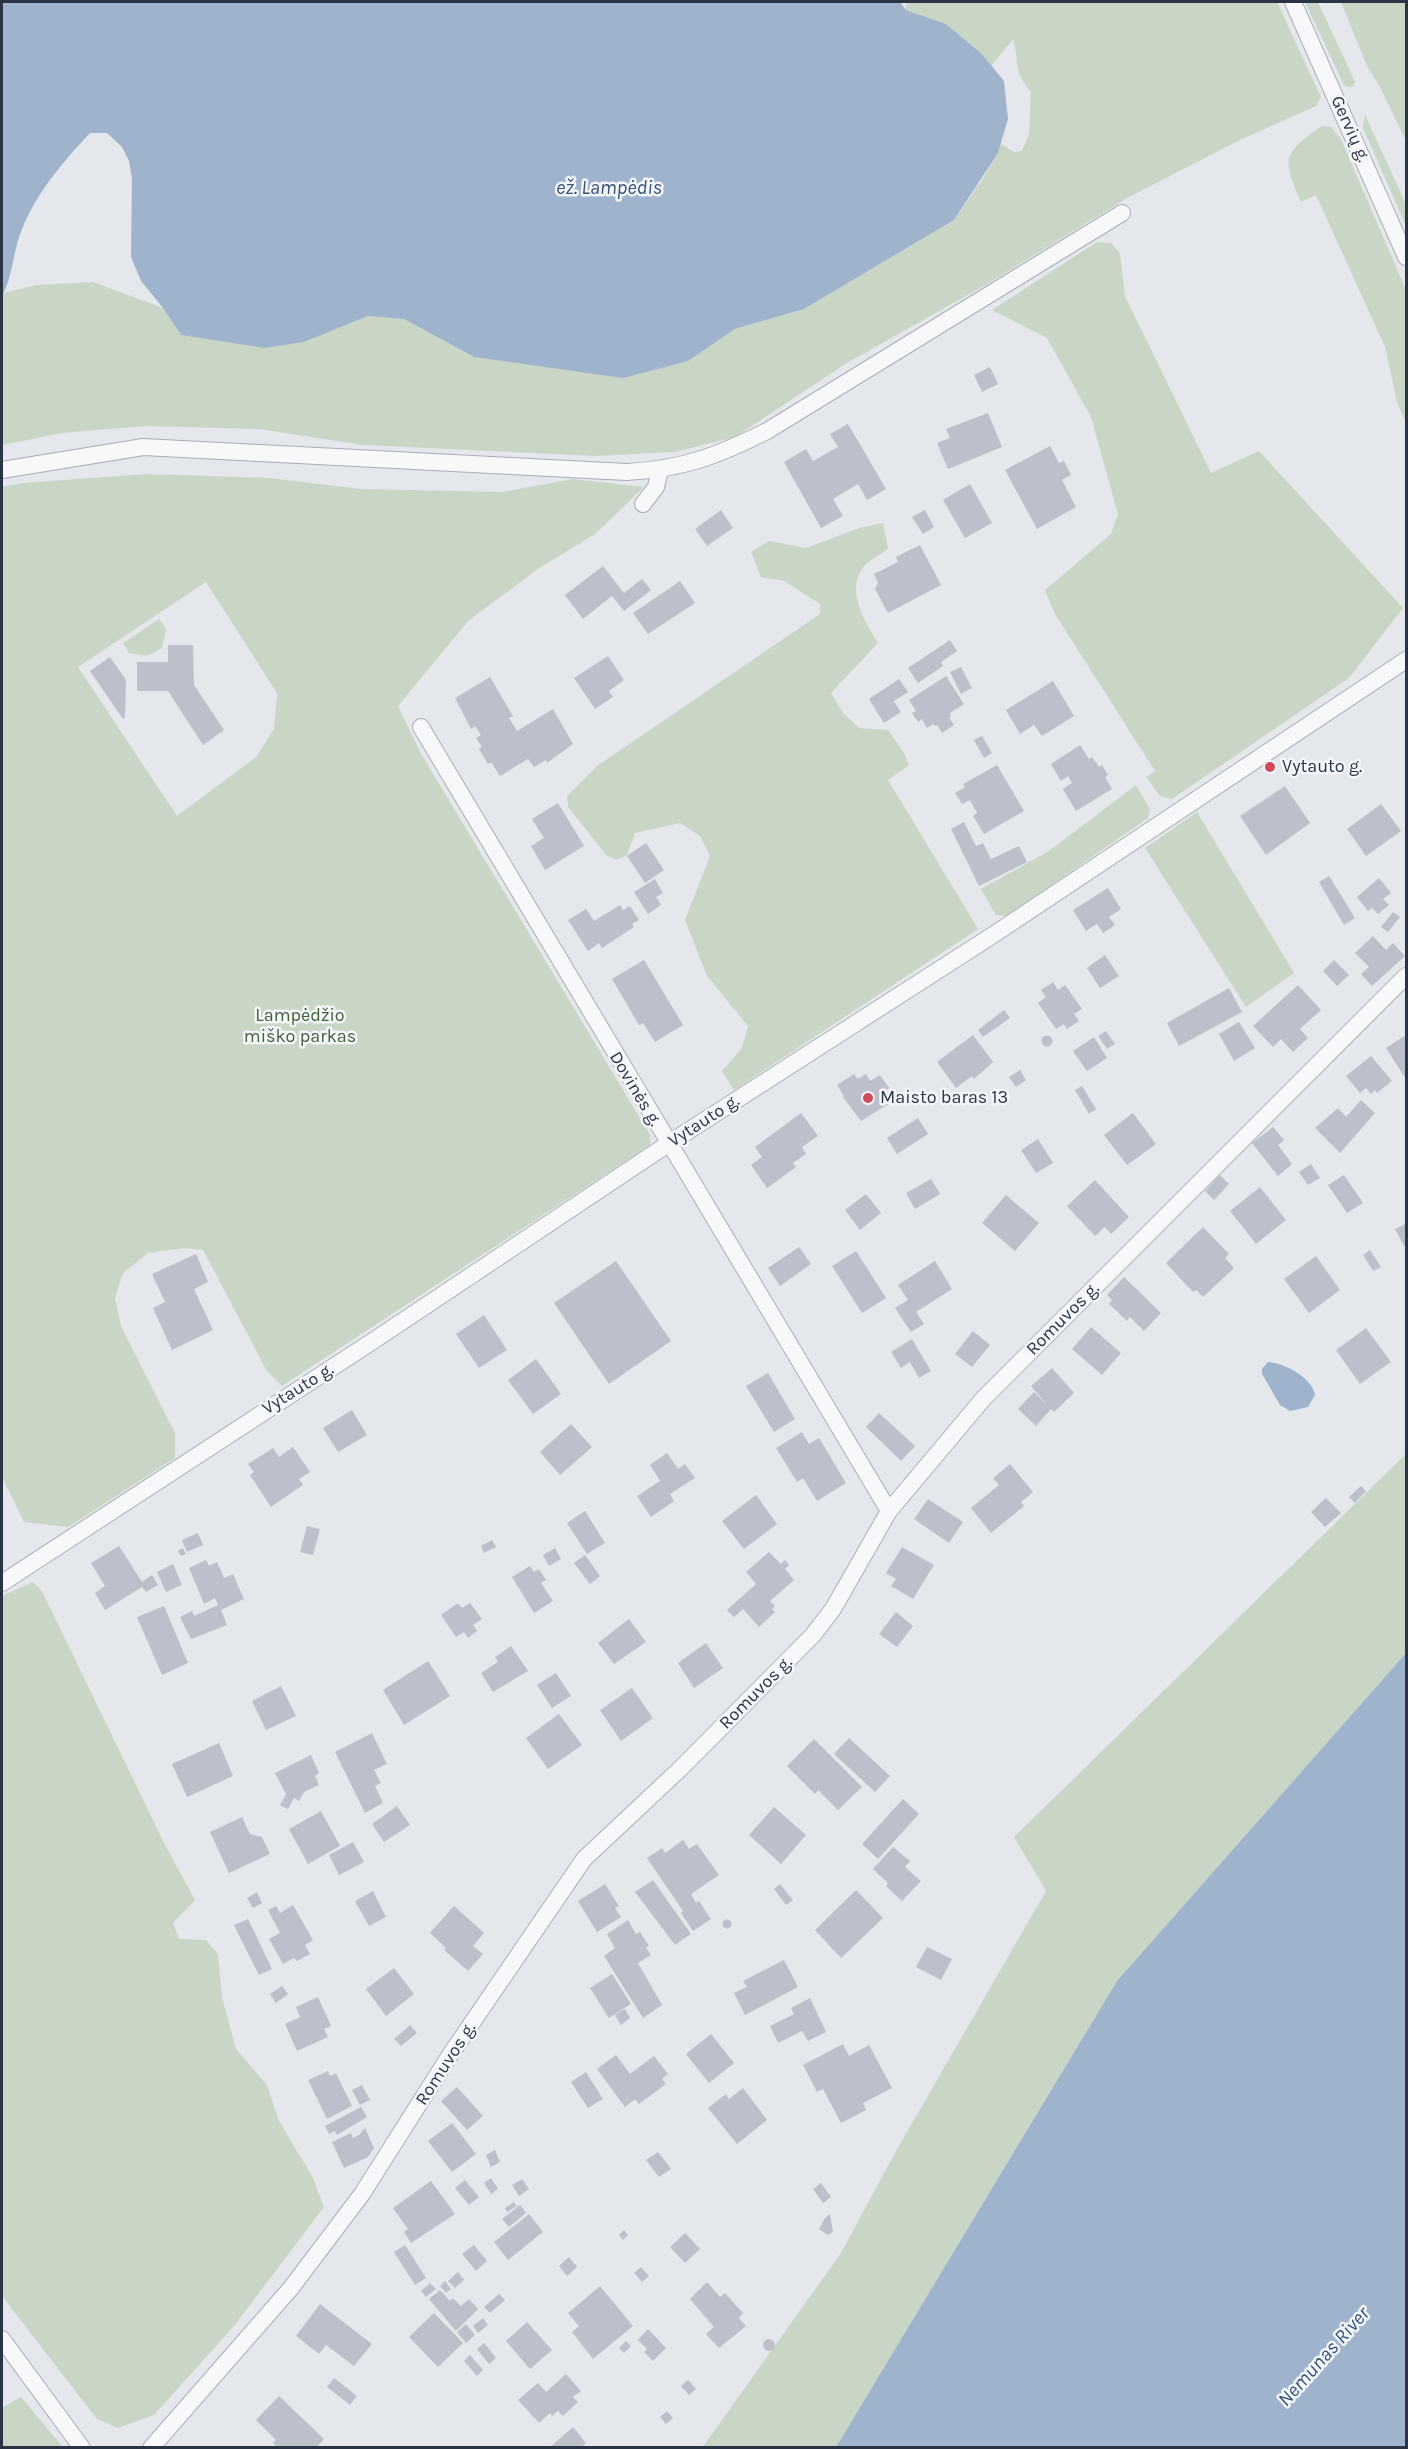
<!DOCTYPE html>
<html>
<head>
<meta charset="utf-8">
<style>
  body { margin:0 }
  #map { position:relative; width:1408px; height:2449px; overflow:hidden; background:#e4e7ec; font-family:Karla,sans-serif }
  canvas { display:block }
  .frame { position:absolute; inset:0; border:3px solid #2b3445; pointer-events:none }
</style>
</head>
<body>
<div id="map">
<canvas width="1408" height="2449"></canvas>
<div class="frame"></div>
</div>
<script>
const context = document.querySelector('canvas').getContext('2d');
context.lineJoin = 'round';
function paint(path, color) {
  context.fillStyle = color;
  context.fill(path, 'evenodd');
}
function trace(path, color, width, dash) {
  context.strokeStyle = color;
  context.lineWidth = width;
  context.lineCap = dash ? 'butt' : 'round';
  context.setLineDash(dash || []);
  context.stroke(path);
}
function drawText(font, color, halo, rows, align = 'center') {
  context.font = font + ' Karla,sans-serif';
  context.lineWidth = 5;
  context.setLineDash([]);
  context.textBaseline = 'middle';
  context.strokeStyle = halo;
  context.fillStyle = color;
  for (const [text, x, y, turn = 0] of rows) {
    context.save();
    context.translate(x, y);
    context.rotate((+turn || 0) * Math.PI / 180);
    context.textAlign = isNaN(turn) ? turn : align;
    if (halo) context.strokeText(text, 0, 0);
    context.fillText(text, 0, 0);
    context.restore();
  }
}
paint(new Path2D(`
  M906,2H1277L1321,97L1316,106L1240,140L1127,198L987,284L847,363L735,437L675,452L595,456L363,445L259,429L144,426L62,433L2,445V296L4,293L36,285L93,282L163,308L181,335L304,342L368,316L404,319L474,357L688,361L735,329L804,309L954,220L981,181L998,153L1001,144L1014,152L1022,151L1029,135L1031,92C1012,70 1020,63 1013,39L991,66L981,53L946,24L906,10Z
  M1305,2H1318L1355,82L1353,87H1347L1343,83Z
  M1341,2H1406V141L1380,87L1367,66Z
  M1365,115L1406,204V226L1363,128Z
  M1322,126L1331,127L1341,139L1406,290V424L1397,402L1385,347L1316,195L1301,202C1283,159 1281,154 1322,126Z
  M1097,242L1111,243L1120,253L1125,296L1211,473L1259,451L1403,608L1349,678L1172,799L1160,796L1146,777L1155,771L1055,614L1045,590L1111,534L1118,514L1091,417L1047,338L992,310Z
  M145,474L270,478L361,489L503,492L572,479L644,487L595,534L538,569L468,621L398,706L420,752L650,1135V1145L282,1386L267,1371L203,1250L184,1248L148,1253L123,1273L115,1298L121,1326L175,1433V1458L68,1527L24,1522L2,1477V487L23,483ZM206,582L277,693L274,729L256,757L177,816L78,667Z
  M883,523L888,549C880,555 867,561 862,569C846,592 866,624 878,643L831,693L843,713L859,728L888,730L903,751L909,765L888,780L978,929L734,1090L722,1071L742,1048L748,1026L707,976L685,920L710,856L700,836L680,823L635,833L627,855L617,860L607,856L568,807L567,796L597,766L820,614V604L784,581L761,577L751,552L769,541L806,548L859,528Z
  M159,619L166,629L162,648L147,656L129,653L123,643Z
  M1136,785L1150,809L1148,818L1007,916L996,915L981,889L1049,851Z
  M1197,812L1294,973L1246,1007L1145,848Z
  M1406,1454V1653L1117,1981L836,2447L702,2448L841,2253L896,2151L1046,1891L1014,1837Z
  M33,1582L42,1591L164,1843L195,1900L173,1923L179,1939L206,1940L218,1954L222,1997L236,2049L267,2085L278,2119L313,2178L324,2207L234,2326L154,2415L118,2428L97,2419L2,2296V1596Z
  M21,2397L63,2447H2V2408Z`), '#c9d6c5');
paint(new Path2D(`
  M2,2H900L906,10L946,24L981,53L1004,81L1008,119L998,153L954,220L804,309L735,329L688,361L623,378L474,357L404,319L368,316L304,342L265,348L181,335L163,308L141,281L131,257L132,178L129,161L122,147L107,133H90C63,162 37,192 22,229C13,250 13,277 2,296Z
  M1268,1362C1284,1363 1312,1377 1315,1395L1308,1407L1290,1411L1280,1405L1262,1374V1369Z
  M1406,1653V2447H836L1117,1981Z`), '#9fb4cc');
paint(new Path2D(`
  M990,367L998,384L982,392L974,375Z
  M988,413L1002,447L948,469L937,443L950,438L946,429Z
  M848,424L886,489L867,500L858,484L833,499L843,516L821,528L784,462L806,449L813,461L838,447L830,434Z
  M1050,446L1059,463L1064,461L1071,475L1062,480L1076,507L1037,529L1005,470Z
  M970,484L992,523L965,538L943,500Z
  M721,510L733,528L707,546L695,529Z
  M925,510L934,527L923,534L912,517Z
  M920,545L941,585L888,613L875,589L878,583L874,574L898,562L896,557Z
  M603,566L624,593L642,579L651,590L624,611L612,596L583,619L565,595Z
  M680,581L695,603L648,634L633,613Z
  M950,640L957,651L941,662L943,666L918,683L908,668Z
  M168,645H193L194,685L224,730L203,745L168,691H137V662H168Z
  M608,656L624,680L609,691L613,697L595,709L574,678Z
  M110,657L126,680L125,717L123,719L90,671Z
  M961,667L972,688L961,694L950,672Z
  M946,676L964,704L950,713L951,716L949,717L954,725L942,733L937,725L935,726L933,724L927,728L922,719L918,722L912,713L916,711L909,700Z
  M490,677L513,716L509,718L517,731L553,709L573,744L547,763L546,760L534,767L528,759L500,776L491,762L488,764L479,749L482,747L476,738L481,735L475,726L471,729L455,698Z
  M899,679L908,692L894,701L901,712L884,723L869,699Z
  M1053,681L1074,716L1042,736L1034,725L1020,734L1006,710Z
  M982,736L992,753L984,758L974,740Z
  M1080,745L1089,759L1092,757L1099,767L1102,765L1108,775L1105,777L1112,789L1076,811L1063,789L1072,783L1068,776L1061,781L1051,764Z
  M997,765L1024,811L984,834L973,816L977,813L970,800L962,804L955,793L965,787L963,784Z
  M1285,786L1310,823L1266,855L1240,816Z
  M558,803L584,846L545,870L531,846L544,838L532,819Z
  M1381,804L1401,831L1366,856L1347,829Z
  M964,822L976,846L983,843L991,859L1019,846L1027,862L979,886L951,829Z
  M646,843L664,870L645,883L627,856Z
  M1329,876L1355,918L1344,925L1319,882Z
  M1379,878L1391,893L1383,899L1389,905L1378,914L1372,908L1368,911L1357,897Z
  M655,879L663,893L656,897L661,905L648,914L634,892Z
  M1108,888L1121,909L1109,917L1115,925L1103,933L1097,924L1086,931L1073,910Z
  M620,905L623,910L630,906L639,920L632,924L634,927L602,948L599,943L588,951L568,920L586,909L594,921Z
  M1393,912L1400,917L1388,932L1381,927Z
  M1373,936L1386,950L1393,943L1405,956L1372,986L1361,974L1369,967L1355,953Z
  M1105,955L1119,976L1100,988L1087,968Z
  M644,960L683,1025L655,1042L643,1023L639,1025L612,979Z
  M1334,960L1349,975L1337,986L1323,971Z
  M1053,982L1058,990L1065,985L1082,1009L1074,1014L1079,1021L1067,1029L1064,1024L1056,1029L1038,1003L1046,997L1041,990Z
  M1298,985L1321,1010L1300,1029L1308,1038L1293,1052L1281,1039L1273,1047L1253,1026Z
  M1229,988L1242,1012L1179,1046L1167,1023Z
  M1004,1010L1010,1018L983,1037L978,1030Z
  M1239,1022L1255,1048L1234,1061L1219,1034Z
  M1106,1031L1115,1044L1107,1049L1098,1036Z
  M973,1035L993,1062L974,1079L972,1076L956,1088L937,1062Z
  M1406,1035V1079L1386,1048Z
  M1041.5 1041a5.5 5.5 0 1 1 11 0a5.5 5.5 0 1 1-11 0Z
  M1094,1037L1107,1058L1087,1071L1073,1051Z
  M1371,1056L1392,1081L1377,1093L1375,1090L1371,1094L1366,1088L1360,1093L1346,1076Z
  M1020,1070L1026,1080L1016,1087L1009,1077Z
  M854,1074L858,1079L866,1074L870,1081L880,1075L889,1088L883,1092L890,1103L861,1121L843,1097L844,1096L837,1085Z
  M1082,1086L1096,1109L1089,1114L1075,1090Z
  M1361,1100L1375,1113L1340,1153L1315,1128L1338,1108L1346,1117Z
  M801,1113L818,1136L802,1147L806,1154L793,1163L796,1167L767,1188L751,1165L762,1157L755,1147Z
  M1133,1113L1156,1144L1127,1165L1104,1135Z
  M918,1118L928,1134L897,1154L887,1138Z
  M1273,1127L1284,1140L1278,1145L1292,1164L1278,1176L1252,1143Z
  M1038,1139L1053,1163L1036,1173L1021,1150Z
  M1311,1164L1320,1178L1308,1185L1299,1172Z
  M1220,1175L1229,1184L1214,1200L1205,1191Z
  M1344,1175L1363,1203L1347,1213L1328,1185Z
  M931,1179L940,1194L915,1209L906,1193Z
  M1095,1180L1129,1217L1111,1234L1105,1227L1095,1236L1067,1206Z
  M1260,1187L1286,1220L1256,1244L1230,1211Z
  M866,1194L881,1213L860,1230L845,1210Z
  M1006,1195L1039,1223L1015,1251L982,1223Z
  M1405,1224L1406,1245L1404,1246L1395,1229Z
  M1203,1227L1229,1254L1225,1258L1234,1268L1203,1297L1196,1290L1193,1292L1166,1263Z
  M799,1247L811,1264L780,1286L768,1268Z
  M1370,1250L1381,1267L1373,1271L1363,1255Z
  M856,1251L886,1298L862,1313L832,1266Z
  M196,1254L208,1282L194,1289L213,1330L172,1350L153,1308L165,1302L152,1274Z
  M1316,1256L1340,1290L1309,1313L1284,1279Z
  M616,1261L671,1341L609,1384L554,1303Z
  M935,1261L952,1289L916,1312L924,1324L911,1332L895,1308L908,1300L898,1285Z
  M1124,1277L1161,1313L1144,1331L1130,1317L1127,1321L1109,1304L1112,1300L1107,1295Z
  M484,1315L507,1350L479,1368L456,1334Z
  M1091,1327L1121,1353L1102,1375L1072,1349Z
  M1366,1328L1391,1362L1360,1384L1336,1350Z
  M973,1331L990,1345L972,1367L955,1354Z
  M912,1339L931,1371L919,1378L910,1362L901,1368L891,1352Z
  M536,1359L561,1394L533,1414L508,1380Z
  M1052,1368L1074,1393L1054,1412L1051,1409L1036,1426L1018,1409L1034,1392L1046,1404L1031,1386Z
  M768,1373L795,1419L774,1432L746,1386Z
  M352,1410L367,1435L338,1452L323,1428Z
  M879,1413L915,1446L901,1461L866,1427Z
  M571,1424L592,1447L560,1475L540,1452Z
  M802,1432L809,1444L819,1438L846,1483L817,1501L803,1478L797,1482L776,1448Z
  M293,1447L310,1472L299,1479L303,1485L271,1507L250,1475L254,1472L248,1464L273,1448L279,1457Z
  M667,1453L678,1469L685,1464L695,1478L670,1494L674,1501L651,1517L637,1496L660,1481L650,1465Z
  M1010,1464L1033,1492L1021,1502L1024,1506L991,1533L971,1508L999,1485L993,1478Z
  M1361,1486L1366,1491L1355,1503L1349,1497Z
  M756,1495L777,1524L744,1549L722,1521Z
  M1326,1498L1341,1513L1325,1527L1311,1512Z
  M928,1499L963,1522L949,1543L914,1519Z
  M585,1511L605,1543L587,1554L567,1523Z
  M307,1526L320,1529L313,1555L300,1552Z
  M198,1533L203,1545L187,1552L182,1540Z
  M492,1540L496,1547L484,1553L481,1546Z
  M119,1546L142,1582L152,1575L158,1585L146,1592L142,1587L105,1610L95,1593L105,1586L91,1563Z
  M902,1547L934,1565L913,1599L891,1586L896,1579L886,1573Z
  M183,1548L186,1554L181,1556L178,1551Z
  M555,1548L561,1559L549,1566L543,1555Z
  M769,1552L781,1564L785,1560L789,1565L785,1569L794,1580L770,1601L775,1606L772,1609L775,1612L759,1627L743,1609L734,1617L727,1610L756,1584L746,1572Z
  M585,1555L600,1576L590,1584L574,1563Z
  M206,1560L209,1566L217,1562L224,1578L233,1574L244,1599L221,1610L227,1625L191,1639L180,1617L192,1611L194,1616L218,1605L215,1598L204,1604L189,1568Z
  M173,1564L182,1585L166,1592L157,1572Z
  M530,1566L534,1572L539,1569L546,1580L541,1583L553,1601L534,1613L512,1577Z
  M458,1603L462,1608L470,1603L482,1619L473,1625L477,1631L468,1638L464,1632L456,1637L441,1615Z
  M164,1606L188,1663L162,1675L137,1617Z
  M896,1612L913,1626L897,1647L879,1634Z
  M629,1619L646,1642L614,1664L598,1643Z
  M706,1643L723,1668L694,1688L678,1663Z
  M511,1646L528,1671L493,1692L481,1673L498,1662L495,1657Z
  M428,1661L450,1696L404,1725L383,1690Z
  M556,1673L571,1696L552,1708L537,1685Z
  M281,1686L296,1716L266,1730L252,1701Z
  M632,1688L653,1718L621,1741L600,1710Z
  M559,1714L582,1745L548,1769L526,1738Z
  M372,1733L387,1764L374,1770L381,1783L375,1786L383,1803L365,1813L335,1752Z
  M849,1738L890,1776L875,1792L834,1754Z
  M814,1739L862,1787L838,1810L818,1790L815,1794L787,1766Z
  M219,1743L233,1776L187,1797L172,1764Z
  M311,1755L319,1773L315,1776L319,1785L304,1792L299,1801L294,1798L288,1809L280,1805L286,1794L275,1773Z
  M903,1799L919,1814L878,1859L862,1844Z
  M397,1806L410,1825L384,1842L372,1824Z
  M774,1807L806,1835L781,1864L749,1835Z
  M321,1811L340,1846L308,1864L289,1829Z
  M242,1817L250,1834L262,1837L270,1854L229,1873L210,1832Z
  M683,1840L689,1849L697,1844L719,1875L691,1894L696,1903L699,1901L711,1919L693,1931L681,1913L683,1911L647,1858L662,1848L665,1853Z
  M353,1842L364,1862L339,1875L329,1855Z
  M893,1847L910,1861L905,1867L921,1881L902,1901L886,1886L888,1883L873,1869Z
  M653,1880L691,1934L675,1945L635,1892Z
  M605,1884L619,1906L615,1908L621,1917L597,1932L578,1901Z
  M780,1884L793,1900L786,1905L774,1889Z
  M856,1890L883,1918L841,1958L815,1930Z
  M373,1891L386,1917L369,1926L355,1901Z
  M257,1892L262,1903L253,1908L247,1898Z
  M293,1905L313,1940L305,1945L310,1954L297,1961L294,1958L283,1964L269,1939L280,1933L268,1910L276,1906L280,1913Z
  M454,1906L484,1933L473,1946L483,1954L468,1971L444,1950L446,1948L430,1933Z
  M248,1919L272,1969L259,1975L234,1925Z
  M722.5 1924a4.5 4.5 0 1 1 9 0a4.5 4.5 0 1 1-9 0Z
  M628,1920L636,1934L640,1932L649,1946L646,1948L651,1955L638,1963L662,2005L643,2018L604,1956L615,1948L607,1934Z
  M927,1947L952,1959L941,1980L916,1967Z
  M784,1960L798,1987L745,2015L734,1993L747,1987L743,1981Z
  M394,1968L414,1994L386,2016L366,1989Z
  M612,1974L631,2004L609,2018L590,1988Z
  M282,1986L288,1994L276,2003L270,1994Z
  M318,1997L331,2026L324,2029L328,2037L297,2051L285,2024L300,2017L296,2007Z
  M810,1998L826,2032L808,2041L802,2031L778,2043L770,2026L794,2014L791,2008Z
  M625,2009L630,2018L621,2025L615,2015Z
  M410,2025L417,2033L401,2046L394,2039Z
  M711,2034L734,2063L709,2083L686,2054Z
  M843,2044L849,2056L869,2045L892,2088L863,2103L866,2110L841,2123L823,2089L817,2092L803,2065Z
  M616,2055L630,2074L654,2056L668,2074L662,2079L666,2084L639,2104L635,2099L625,2107L597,2069Z
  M328,2071L330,2076L336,2073L352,2106L327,2119L308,2080Z
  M586,2072L603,2099L588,2108L571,2082Z
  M362,2085L370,2100L360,2105L352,2090Z
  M457,2087L483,2116L467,2130L441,2101Z
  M743,2088L767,2120L737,2144L708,2108L726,2094L729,2099Z
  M361,2107L367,2117L337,2135L335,2131L329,2134L325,2126Z
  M452,2123L476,2154L452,2172L428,2141Z
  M365,2128L374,2148L368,2157L344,2168L332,2142L351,2133L353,2138L359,2135Z
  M495,2150L500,2162L491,2167L486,2155Z
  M658,2152L671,2169L659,2177L646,2160Z
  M491,2178L498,2189L491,2194L484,2183Z
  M522,2179L529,2189L519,2196L512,2185Z
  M465,2180L479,2197L469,2205L455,2188Z
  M431,2181L455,2214L411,2243L404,2232L408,2229L393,2208Z
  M821,2183L831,2197L823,2203L813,2189Z
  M514,2202L517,2206L507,2212L505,2208Z
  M520,2205L526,2213L509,2227L502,2219Z
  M529,2214L543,2232L508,2260L494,2242Z
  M830,2214L833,2232L828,2235L819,2229L825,2218Z
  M624,2230L628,2235L623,2240L619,2235Z
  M685,2233L700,2249L685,2263L670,2247Z
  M405,2245L426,2278L415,2285L394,2252Z
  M474,2245L487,2261L476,2271L462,2254Z
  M569,2257L577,2267L567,2276L559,2266Z
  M641,2267L649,2276L642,2282L634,2273Z
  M458,2272L464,2280L455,2288L448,2281Z
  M445,2281L451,2289L446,2293L440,2286Z
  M707,2282L720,2297L725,2293L743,2313L739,2318L746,2326L719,2348L706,2334L714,2327L690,2299Z
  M430,2283L436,2289L426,2297L421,2291Z
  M600,2286L633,2326L593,2359L572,2332L579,2326L568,2313Z
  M440,2290L450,2301L453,2298L461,2306L469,2299L478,2309L456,2331L429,2299Z
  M499,2294L505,2300L490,2313L484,2307Z
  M320,2304L372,2344L354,2366L326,2345L319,2354L296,2336Z
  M434,2313L463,2343L438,2367L409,2337Z
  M483,2318L488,2325L478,2333L473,2326Z
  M527,2322L552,2350L530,2369L506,2341Z
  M466,2324L475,2335L466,2343L457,2332Z
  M648,2329L666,2348L653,2361L644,2352L647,2349L638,2340Z
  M763 2345a6 6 0 1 1 12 0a6 6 0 1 1-12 0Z
  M626,2341L631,2346L624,2353L619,2348Z
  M484,2343L496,2358L489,2364L477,2349Z
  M470,2355L483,2370L477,2376L464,2361Z
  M566,2374L581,2391L573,2397L578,2402L563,2416L558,2411L552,2416L550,2413L539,2423L518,2400L538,2383L546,2392Z
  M334,2378L357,2396L350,2405L327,2387Z
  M688,2380L696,2389L689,2395L681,2386Z
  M279,2396L324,2439L316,2448H278L273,2443L276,2440L256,2420Z
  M667,2411L673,2418L666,2424L660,2417Z
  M573,2427L586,2443L581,2448H549Z`), '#bbc0ca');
const street = new Path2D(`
  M1293,2L1406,257
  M2,470L143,447L627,472C683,469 717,456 767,431L1122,213
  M643,504L656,487L660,470
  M421,727L889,1511
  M2,1583L376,1339L668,1144L993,935L1406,660
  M2,2339L82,2448
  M151,2448L291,2288L362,2194L450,2055L584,1859L680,1769L813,1635L833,1609L889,1511L983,1399L1406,976`);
trace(street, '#a9aeb7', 18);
trace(street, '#f7f8fa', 16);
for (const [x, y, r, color] of [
  [1270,767,6,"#d1495b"],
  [868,1098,6,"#d1495b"]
]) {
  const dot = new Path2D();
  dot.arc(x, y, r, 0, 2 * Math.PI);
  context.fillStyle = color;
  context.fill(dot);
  trace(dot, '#f4f6f9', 2);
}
drawText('18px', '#2b3445', '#f4f6f9', [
  ["Gervių g.",1350,129,66],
  ["Dovinės g.",635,1089,59],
  ["Vytauto g.",704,1121,-33],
  ["Romuvos g.",1063,1319,-45],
  ["Vytauto g.",298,1389,-32],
  ["Romuvos g.",756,1693,-45],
  ["Romuvos g.",446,2064,-57]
]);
drawText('18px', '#2b3445', '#f4f6f9', [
  ["Vytauto g.",1282,767],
  ["Maisto baras 13",880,1098]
], 'left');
drawText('18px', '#3f6138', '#f4f6f9', [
  ["Lampėdžio",300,1016],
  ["miško parkas",300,1037]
]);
drawText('italic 20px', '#34527a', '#f4f6f9', [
  ["ež. Lampėdis",609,188],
  ["Nemunas River",1324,2357,-48]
]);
</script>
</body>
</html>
